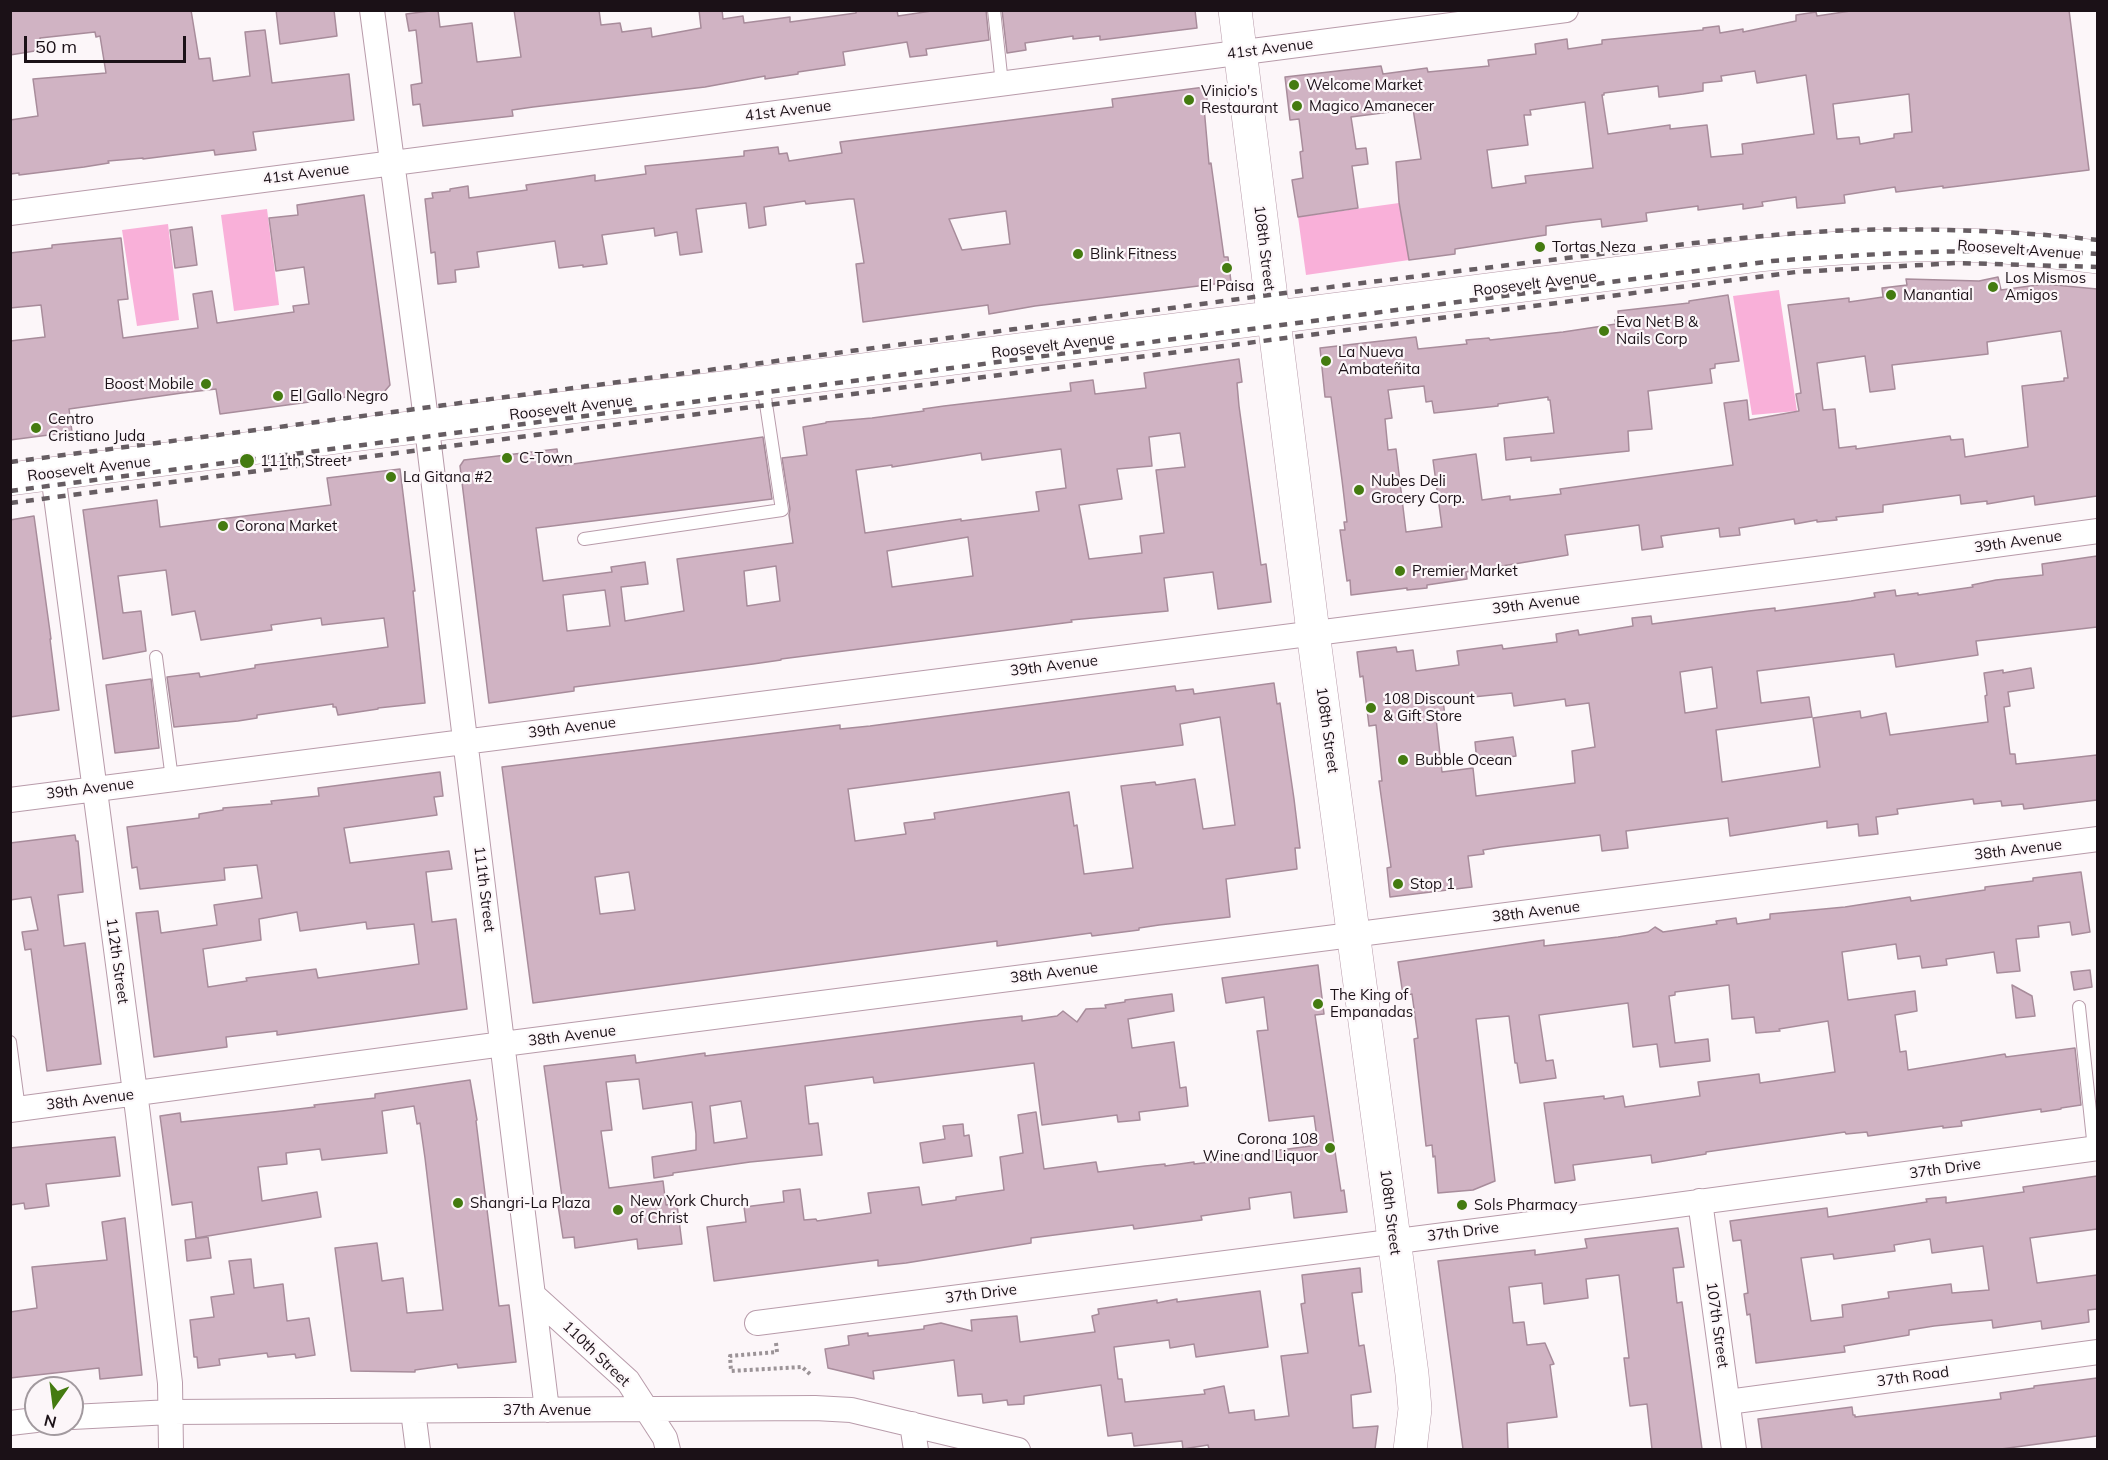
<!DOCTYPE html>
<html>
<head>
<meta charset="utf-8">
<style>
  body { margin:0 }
  #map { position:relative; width:2108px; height:1460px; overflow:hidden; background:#fcf6f9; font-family:Mulish,sans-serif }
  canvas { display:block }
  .frame { position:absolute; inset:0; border:12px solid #1b1117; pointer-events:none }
  .north { position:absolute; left:24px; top:1376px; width:60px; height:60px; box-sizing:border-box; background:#fcf6f9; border:2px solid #a29a9f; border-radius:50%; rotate:194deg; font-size:16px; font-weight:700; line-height:24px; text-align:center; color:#1b1117 }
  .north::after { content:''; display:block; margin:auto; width:21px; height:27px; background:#447b10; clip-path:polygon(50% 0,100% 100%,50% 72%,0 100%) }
  .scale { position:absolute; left:24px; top:36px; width:162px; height:27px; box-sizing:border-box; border:3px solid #1b1117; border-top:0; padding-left:8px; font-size:18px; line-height:21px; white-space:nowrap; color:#1b1117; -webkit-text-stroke:4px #fcf6f9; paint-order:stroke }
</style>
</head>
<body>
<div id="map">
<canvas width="2108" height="1460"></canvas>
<div class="frame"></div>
<div class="north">N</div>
<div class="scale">50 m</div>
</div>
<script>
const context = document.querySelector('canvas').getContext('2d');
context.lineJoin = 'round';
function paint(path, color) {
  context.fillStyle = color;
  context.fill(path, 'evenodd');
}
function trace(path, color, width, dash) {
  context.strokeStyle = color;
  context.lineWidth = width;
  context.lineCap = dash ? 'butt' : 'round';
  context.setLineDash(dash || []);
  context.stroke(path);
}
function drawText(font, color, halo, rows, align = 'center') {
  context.font = font + ' Mulish,sans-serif';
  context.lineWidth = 4.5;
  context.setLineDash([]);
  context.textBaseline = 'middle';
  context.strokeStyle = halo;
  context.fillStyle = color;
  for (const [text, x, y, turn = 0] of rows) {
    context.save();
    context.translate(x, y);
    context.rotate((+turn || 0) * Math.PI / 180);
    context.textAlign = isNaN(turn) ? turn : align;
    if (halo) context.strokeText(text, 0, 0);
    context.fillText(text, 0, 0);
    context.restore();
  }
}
paint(new Path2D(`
  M1399,203L1409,260L1306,275L1298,217Z
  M267,209L279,305L234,311L221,215Z
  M168,224L179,320L137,326L122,230Z
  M1779,290L1797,411L1752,415L1733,296Z`), '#f9b0d9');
const building = new Path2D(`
  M10,10H191L199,59L210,58L213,81L250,76L245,32L265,30L272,83L349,74L354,120L253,132L256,150L215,155L214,150L143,159V158L108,161L109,163L84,167L19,175V173L10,174V120L38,116L33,79L106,73L100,36L96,37L95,32L40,38L41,50L10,55Z
  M276,10H334L337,36L280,44Z
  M438,10L440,27L472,23L477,62L521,57L514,10H599L601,25L620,23L622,32L651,28L652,37L701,28L699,10H722L723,19L743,16L744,23L790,17V22L856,13V10H897L898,16L938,10H986L989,40L926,49L927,55L910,57L907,42L843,52L845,65L798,72V74L765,79V76L705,87L533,107L512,110L513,116L423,126L420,104L413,105L411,85L422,83L416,30L409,31L406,14Z
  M1002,10H1195L1197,28L1100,40V36L1073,39V36L1025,43L1026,50L1007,53Z
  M1857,10H2069L2089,170L1943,188V186L1896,192L1895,187L1844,195L1845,203L1797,208L1796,197L1762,202L1763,206L1743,209V204L1698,210V206L1646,213L1647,221L1602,227L1601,219L1575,222L1546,226V235L1455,249V254L1409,260L1399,202L1396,162L1421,159L1413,109L1351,117L1356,149L1366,148L1368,164L1352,166L1358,208L1298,217L1292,180L1303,178L1300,152L1303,151L1299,119L1290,120L1285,77L1381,66L1383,74L1427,68L1428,72L1489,66L1488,60L1536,54L1535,44L1567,39L1568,49L1602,44V40L1703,30V28L1719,26L1720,33L1743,29V32L1796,21V15L1816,12L1817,16ZM1755,71L1757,83L1806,75L1814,134L1742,144L1743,154L1711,157L1707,125L1670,129V125L1608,134L1602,95H1604V93L1658,86L1659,97L1683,94L1703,91V83L1722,81L1721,76ZM1909,94L1912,132L1894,134V138L1860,144L1859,137L1837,139L1833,104ZM1585,102L1593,168L1525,176L1526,183L1492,188L1487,150L1528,145L1524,115H1531L1530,110Z
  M1205,87L1208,106L1204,107L1209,164L1211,163L1224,257H1228L1231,282L1035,306L989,314L988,305L863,322L856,264L864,263L854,199H849L806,204L805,201L764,207L766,225L749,228L746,203L696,209L702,252L680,255L677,232L655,236L654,228L602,235L607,264L583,267V265L559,268L555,241L477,252L479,267L455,270L456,282L438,284L435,252L431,253L425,199L433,198L432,193L450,191V189L468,186L469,198L527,190L526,185L575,178L595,175V181L646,174L645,166L744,156V151L778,147L779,154L787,153L789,161L842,153L840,142L1113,107L1112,99ZM1006,211L1010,244L962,250L949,219Z
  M364,195L390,385L384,392L220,414L216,389L182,393L69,409L72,432L10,440V341L45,337L41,305L10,308V253L52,248V245L121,238L128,299L118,300L123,338L198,328L193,294L212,291L217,323L294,312L293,306L309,304L304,267L276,271L269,218L298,215L297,205Z
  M192,227L197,265L175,268L170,230Z
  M1998,277L2001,290L2044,284L2097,289V496L2035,505L2034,496L1987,504V501L1961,504L1960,495L1883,505V512L1836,517L1837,520L1817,522V520L1795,524L1794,519L1739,528L1740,535L1720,537L1719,528L1661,536L1663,547L1642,550L1639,525L1603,530L1565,535L1568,555L1466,572L1467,579L1427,585V588L1407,590V588L1351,595L1350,580L1347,581L1340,530H1345L1344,522H1347L1342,480L1331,397H1325L1320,348L1416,337L1418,349L1467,344L1466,340L1489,338L1490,340L1563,332L1616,324L1615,320H1619L1618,311L1689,303V301L1728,295L1739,361L1715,364V368L1710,369L1712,383L1648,391L1652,429L1628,431L1629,451L1531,461V457L1506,460L1504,438L1554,433L1550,400H1548V397L1498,404V406L1434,413L1432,401L1426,402L1424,386L1388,390L1392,418L1385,419L1388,450L1396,449L1406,532L1442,527L1433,460L1476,454L1482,500L1510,496V500L1561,494L1560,489L1733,465L1724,403L1747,400L1749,420L1799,411L1796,394L1801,393L1788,305L1849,298V302L1883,297L1882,288L1907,285L1906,279L1979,281ZM2061,331L2068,378H2064V381L2022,386L2028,447L1965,457L1963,439L1951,440L1950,436L1856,449V446L1839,448L1835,409L1823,410L1817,363L1865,356L1870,392L1895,389L1892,365L1988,354L1987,342Z
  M1239,359L1242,382L1237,383L1239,406L1261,565L1266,564L1271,602L1218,609L1213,572L1164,578L1168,611L1071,620L1072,622L781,659V660L753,664L574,687V691L489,703L460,466L464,460L557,449L559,466L763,437L772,499L536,528L543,581L612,572L611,567L645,562L648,584L621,587L625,621L684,611L677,559L793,543L789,515L790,509L782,458L807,455L803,427L826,423V422L872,418L924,411L923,409L944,406L1071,391L1070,383L1093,380L1095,394L1146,388L1144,373ZM1180,433L1185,467L1156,470L1164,533L1140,536L1142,553L1089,559L1079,505L1122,499L1117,469L1152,466L1149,437ZM1061,449L1066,488L1036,492L1039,511L961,521V519L865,533L856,470L892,465V467L981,453L982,460ZM968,537L973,576L892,587L887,551ZM776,566L780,601L747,606L744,571ZM605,590L610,626L567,631L563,595Z
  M400,469L415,591H413L425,703L378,708V709L338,715L336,707H333V704L257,715V718L238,721L174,727L167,677L199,673L200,677L255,668V665L388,647L384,618L322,625L321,618L271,625L272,630L201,640L195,611L172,615L166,570L118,576L123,613L141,611L146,651L103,659L83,510L157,500L160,527L213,520L331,505L327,478Z
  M34,516L51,639H50L59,710L10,717V520Z
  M2097,556V627L1976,641L1978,655L1896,667L1894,654L1757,671L1761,703L1809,697L1812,717L1716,730L1722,782L1820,767L1813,718L1860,711L1861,718L1886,713L1890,735L1988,722L1985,696L1987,695L1984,673L2003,670V673L2031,668L2034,688L2008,692L2010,706L2004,707L2010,754H2015L2016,764L2097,755V800L2024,809L2023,804L2002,806L2001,801L1974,804L1973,799L1897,809L1898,814L1876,817L1878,834L1859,836L1858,824L1827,828V821L1730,836L1728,818L1626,831L1628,848L1602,851L1600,835L1501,847L1483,850L1484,854L1468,856L1472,887L1390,897L1387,868L1391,867L1379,781H1382L1376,725L1369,726L1363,676L1360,677L1357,652L1396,647L1397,652L1413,650L1416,671L1459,665L1457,651L1502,645L1503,649L1557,642L1556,634L1578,630L1579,635L1633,626L1632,618L1651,616L1652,624L1749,611L1775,608V611L1851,601L1875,597L1874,593L1895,590L1896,596L1918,593V595L1973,587L1972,585L1996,580L2043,575L2042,564ZM1712,667L1717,708L1685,713L1680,672ZM1512,693L1514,706L1565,699L1566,706L1589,703L1595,747L1572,751L1575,783L1476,796L1473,768L1442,772L1436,718L1445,716L1443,700Z
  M151,679L159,748L115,753L106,685Z
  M1274,683L1277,704L1280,703L1294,799L1300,848H1295L1297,869L1226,879L1230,917L1159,925L1139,928V930L1092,936L1091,933L997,946V941L533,1003L502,767L840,725V729L870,726L1175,686L1176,691L1193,689L1194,694ZM1220,717L1235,825L1203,829L1195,779L1156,785L1155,782L1121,786L1133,868L1084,874L1077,825L1074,826L1069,792L934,813L935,819L904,823L906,834L855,841L848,789L1183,745L1180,724ZM629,872L635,910L600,914L595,877Z
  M1513,737L1516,756L1477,762L1475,742Z
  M440,772L443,796L434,797L437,815L344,828L350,863L449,851L452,869L426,872L432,922L456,919L467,1009L277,1035V1031L226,1037L227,1047L154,1057L136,913L158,911L161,933L217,925L214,905L262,898L257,865L224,868L225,880L140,889L137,867L132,868L127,827L199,818V814L223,810V808L272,804L271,801L319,796L318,788ZM297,912L300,931L366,922L367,929L414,924L419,964L318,978L316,969L246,978L247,981L208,987L203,949L261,940L259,919Z
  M75,835L76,841H78L83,892L58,895L64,946L85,943L101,1064L47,1071L31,949L25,950L22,932L38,930L31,897L10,900V843Z
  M2081,872L2090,932L2072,935L2070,922L2038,926L2039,937L2016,939L2020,971L1997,973L1994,952L1946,959L1947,965L1922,968L1920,956L1898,959L1896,944L1842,952L1848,1000L1915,991L1917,1011L1895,1015L1900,1052L1906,1051L1908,1070L2005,1054L2006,1057L2075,1048L2081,1105L2061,1108V1109L2041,1112V1109L1961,1121L1962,1126L1943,1128V1126L1868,1136L1867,1132L1846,1134L1845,1132L1706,1152V1154L1652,1163L1651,1155L1573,1165L1575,1180L1555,1183L1544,1103L1604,1096V1099L1623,1096L1625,1107L1700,1096L1698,1082L1759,1074L1760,1083L1835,1072L1828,1021L1779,1029L1780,1031L1756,1033L1754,1017L1732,1019L1729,985L1675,992V995L1669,996L1675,1043L1708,1039L1710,1061L1660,1067L1657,1044L1633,1047L1628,1003L1539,1015L1546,1061L1553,1060L1556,1078L1520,1083L1517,1063H1515L1509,1016L1476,1019L1495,1181L1473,1190L1438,1193L1435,1156L1433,1157L1432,1145L1426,1146L1414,1039L1418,1038L1412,994L1403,995L1398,962L1544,940V946L1618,937L1648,932L1655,927L1663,932L1717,924L1716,921L1736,918L1737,924L1770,919V914L1845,907L1910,897L1911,901L1985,890V887L2033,881V878Z
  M1318,965L1324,1014L1315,1015L1337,1165L1341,1191L1344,1190L1347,1212L1294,1218L1291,1192L1249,1198L1250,1209L1201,1216L1202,1220L1134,1229L1133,1225L1031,1238V1243L906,1263L878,1266V1260L714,1281L707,1227L746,1222L744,1207L784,1202L783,1191L800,1189L804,1220L816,1219L817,1221L871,1213L868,1193L919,1187L922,1205L956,1200V1197L1004,1190L1000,1157L1023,1153L1018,1115L1036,1112L1044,1169L1096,1162L1098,1172L1145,1166L1165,1164V1166L1194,1162V1164L1228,1160V1157L1318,1145L1314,1116L1269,1121L1257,1031L1268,1030L1264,997L1226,1003L1222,978Z
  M2090,970L2092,987L2074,990L2071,972Z
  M2012,985L2032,996L2035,1016L2016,1018Z
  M1172,994L1174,1011L1128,1019L1132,1048L1174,1042L1180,1088L1186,1087L1188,1106L1139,1112L1140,1120L1118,1122L1117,1115L1042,1125L1034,1063L874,1083L873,1077L805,1086L809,1124L818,1123L822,1155L750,1162L673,1173V1175L654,1178L652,1157L696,1150V1134L692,1102L643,1109L639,1079L606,1082L612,1130L601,1131L609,1188L663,1181L666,1205L677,1204L682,1244L638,1249L637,1239L575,1248L574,1237L563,1238L558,1205L563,1204L544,1066L635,1055L636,1063L705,1053V1056L977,1021L1022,1016V1021L1057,1016L1063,1011L1077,1022L1086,1009L1106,1008L1105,1005L1125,1002V1000ZM741,1101L747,1138L714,1143L710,1106Z
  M470,1080L477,1120L476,1121L499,1306L509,1305L516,1362L458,1368L457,1364L415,1370V1372L351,1371L335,1248L377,1243L382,1281L403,1278L407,1313L443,1310L425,1158L420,1123L417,1124L414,1106L382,1111L387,1153L322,1160L320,1149L286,1153L287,1164L258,1167L262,1201L317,1192L321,1217L196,1238L192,1202L172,1205L160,1116L180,1113L181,1122L282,1111L315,1107L314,1105L375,1098V1094Z
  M963,1124L964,1136L969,1135L972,1156L923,1163L920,1143L945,1139L943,1126Z
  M115,1137L120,1176L46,1184L49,1206L25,1209L24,1203L10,1205V1148Z
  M2097,1176V1229L2030,1238L2037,1283L2097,1275V1309L2088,1310L2089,1322L2042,1329L2041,1321L1993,1328L1992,1320L1934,1326L1909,1330V1335L1844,1346L1845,1352L1756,1363L1750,1314L1747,1315L1744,1294L1748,1293L1741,1240L1733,1241L1730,1221L1827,1208L1828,1217L1927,1202L1926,1199L1946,1197V1203L2024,1192L2023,1187ZM1930,1239L1932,1253L1983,1246L1989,1290L1952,1293L1951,1284L1888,1292L1889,1298L1842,1305L1843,1317L1811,1321L1801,1258L1833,1254L1834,1259L1895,1251L1894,1245Z
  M125,1218L142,1375L100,1379L99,1368L10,1378V1312L37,1308L32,1267L107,1260L102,1222Z
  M1678,1228L1684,1267L1673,1268L1677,1303L1682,1302L1702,1449H1652L1647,1404L1630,1406L1624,1358H1629L1619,1275L1586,1279L1588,1298L1544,1304L1542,1283L1509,1287L1513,1323L1524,1322L1527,1345L1545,1343L1554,1364L1550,1365L1557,1417L1507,1423L1508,1449H1463L1438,1261L1535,1250V1255L1587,1248L1585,1239Z
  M208,1237L211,1258L187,1261L185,1240Z
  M251,1259L254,1288L283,1284L287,1321L309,1318L315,1355L296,1358L295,1354L268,1357L267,1353L219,1359L220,1365L198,1368L197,1357H194L190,1320L214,1317L211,1297L234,1294L229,1261Z
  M1360,1268L1362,1292L1352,1293L1359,1346L1364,1345L1371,1392L1351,1395L1353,1428L1378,1426L1375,1449H1209L1208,1445L1183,1449L1182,1441L1134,1446L1132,1433L1108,1436L1101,1385L1024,1396V1404L1008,1405L1007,1400L983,1403L982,1394L958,1396L954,1360L873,1371L874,1379L828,1368L825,1349L849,1345L848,1336L868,1333V1336L924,1329V1326L941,1323L972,1331L971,1320L1017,1316L1020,1342L1095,1332L1092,1316L1099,1314L1098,1309L1138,1303L1157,1300V1303L1177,1299V1302L1260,1291L1268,1347L1196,1357L1194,1344L1170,1348L1169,1340L1114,1347L1118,1379H1122L1125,1402L1205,1394L1204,1390L1224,1386L1229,1413L1254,1410L1255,1420L1289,1416L1281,1356L1308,1353L1301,1304L1305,1303L1302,1275Z
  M2097,1378V1436L2001,1449H1762L1758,1419L1852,1407L1853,1415H1855V1417L1897,1412L2001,1399L2000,1393L2034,1388V1386Z`);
paint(building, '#d0b3c3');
trace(building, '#a88c9b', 1.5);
const lane = new Path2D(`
  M994,10L1002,84
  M584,539L782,510L763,384
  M156,657L172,779
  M2079,1007L2094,1149
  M10,1042L19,1109`);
const street = new Path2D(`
  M372,10L423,396L547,1410
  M10,213L1566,10
  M53,474L138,1115L170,1383L171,1450
  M10,800L1832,567L2098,531
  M10,1110L503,1044L2098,839
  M1700,1201L1734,1450
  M533,1295L628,1381L665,1438L668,1450
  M757,1323L1640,1210L2098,1148
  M1728,1402L2098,1352
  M413,1411L418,1450
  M72,1417L171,1412L815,1408L851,1410L1018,1450
  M10,1423L36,1420
  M912,1424L916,1450`);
const secondary = new Path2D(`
  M1235,10L1313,632L1412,1374L1415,1409L1410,1450
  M10,479L1760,255C1835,247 1912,242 1988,246C2025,248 2061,253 2098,257`);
trace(lane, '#b89baa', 14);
trace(street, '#b89baa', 26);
trace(secondary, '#b89baa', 34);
trace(new Path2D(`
  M776,1343L777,1352L730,1356L731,1371L802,1367L812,1376`), '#9b9397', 4, [3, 3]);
trace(lane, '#fff', 12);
trace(street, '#fff', 24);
trace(secondary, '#fff', 33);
trace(new Path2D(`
  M10,462C405,411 799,358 1194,305C1327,287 1459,271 1592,255C1679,245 1767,233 1855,230C1936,228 2017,231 2098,240
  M10,491L1772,261C1881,253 1989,247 2098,254
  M10,503L1796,272L1957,263L2098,267`), '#665d62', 4.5, [8, 8]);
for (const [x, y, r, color] of [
  [1294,85,6,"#447b10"],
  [1189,100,6,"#447b10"],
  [1297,106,6,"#447b10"],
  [1540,247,6,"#447b10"],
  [1078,254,6,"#447b10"],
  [1227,268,6,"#447b10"],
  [1993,287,6,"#447b10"],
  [1891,295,6,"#447b10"],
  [1604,331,6,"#447b10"],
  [1326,361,6,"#447b10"],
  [206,384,6,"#447b10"],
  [278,396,6,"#447b10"],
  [36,428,6,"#447b10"],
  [507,458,6,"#447b10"],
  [247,461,8,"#447b10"],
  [391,477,6,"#447b10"],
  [1359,490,6,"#447b10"],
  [223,526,6,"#447b10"],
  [1400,571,6,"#447b10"],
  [1371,708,6,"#447b10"],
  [1403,760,6,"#447b10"],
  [1398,884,6,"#447b10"],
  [1318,1004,6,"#447b10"],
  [1330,1148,6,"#447b10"],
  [458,1203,6,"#447b10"],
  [1462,1205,6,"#447b10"],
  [618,1210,6,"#447b10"]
]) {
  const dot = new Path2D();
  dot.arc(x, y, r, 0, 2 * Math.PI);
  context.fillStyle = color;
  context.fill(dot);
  trace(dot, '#fcf6f9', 2);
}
drawText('15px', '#1b1117', '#fcf6f9', [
  ["41st Avenue",1270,49,-7],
  ["41st Avenue",788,111,-7],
  ["41st Avenue",306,174,-7],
  ["108th Street",1264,248,83],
  ["Roosevelt Avenue",2019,250,4],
  ["Roosevelt Avenue",1535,284,-7],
  ["Roosevelt Avenue",1053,346,-7],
  ["Roosevelt Avenue",571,408,-7],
  ["Roosevelt Avenue",89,469,-7],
  ["39th Avenue",2018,542,-8],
  ["39th Avenue",1536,604,-7],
  ["39th Avenue",1054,666,-7],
  ["39th Avenue",572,728,-7],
  ["108th Street",1327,730,82],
  ["39th Avenue",90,789,-7],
  ["38th Avenue",2018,850,-7],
  ["111th Street",484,889,83],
  ["38th Avenue",1536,912,-7],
  ["112th Street",117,961,82],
  ["38th Avenue",1054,973,-7],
  ["38th Avenue",572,1036,-7],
  ["38th Avenue",90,1100,-7],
  ["37th Drive",1945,1169,-8],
  ["108th Street",1390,1212,83],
  ["37th Drive",1463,1232,-7],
  ["37th Drive",981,1294,-7],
  ["107th Street",1717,1325,82],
  ["110th Street",596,1354,44],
  ["37th Road",1913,1377,-8],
  ["37th Avenue",547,1410]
]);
drawText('15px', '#1b1117', '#fcf6f9', [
  ["Welcome Market",1306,85],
  ["Vinicio's",1201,91],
  ["Restaurant",1201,108],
  ["Magico Amanecer",1309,106],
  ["Tortas Neza",1552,247],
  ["Blink Fitness",1090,254],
  ["Los Mismos",2005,278],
  ["Amigos",2005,295],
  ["El Paisa",1227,286,"center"],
  ["Manantial",1903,295],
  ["Eva Net B &",1616,322],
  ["Nails Corp",1616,339],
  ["La Nueva",1338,352],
  ["Ambateñita",1338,369],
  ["Boost Mobile",194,384,"right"],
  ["El Gallo Negro",290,396],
  ["Centro",48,419],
  ["Cristiano Juda",48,436],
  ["C-Town",519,458],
  ["111th Street",260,461],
  ["La Gitana #2",403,477],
  ["Nubes Deli",1371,481],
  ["Grocery Corp.",1371,498],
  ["Corona Market",235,526],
  ["Premier Market",1412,571],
  ["108 Discount",1383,699],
  ["& Gift Store",1383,716],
  ["Bubble Ocean",1415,760],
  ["Stop 1",1410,884],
  ["The King of",1330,995],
  ["Empanadas",1330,1012],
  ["Corona 108",1318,1139,"right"],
  ["Wine and Liquor",1318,1156,"right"],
  ["New York Church",630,1201],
  ["of Christ",630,1218],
  ["Shangri-La Plaza",470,1203],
  ["Sols Pharmacy",1474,1205]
], 'left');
</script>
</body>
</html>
